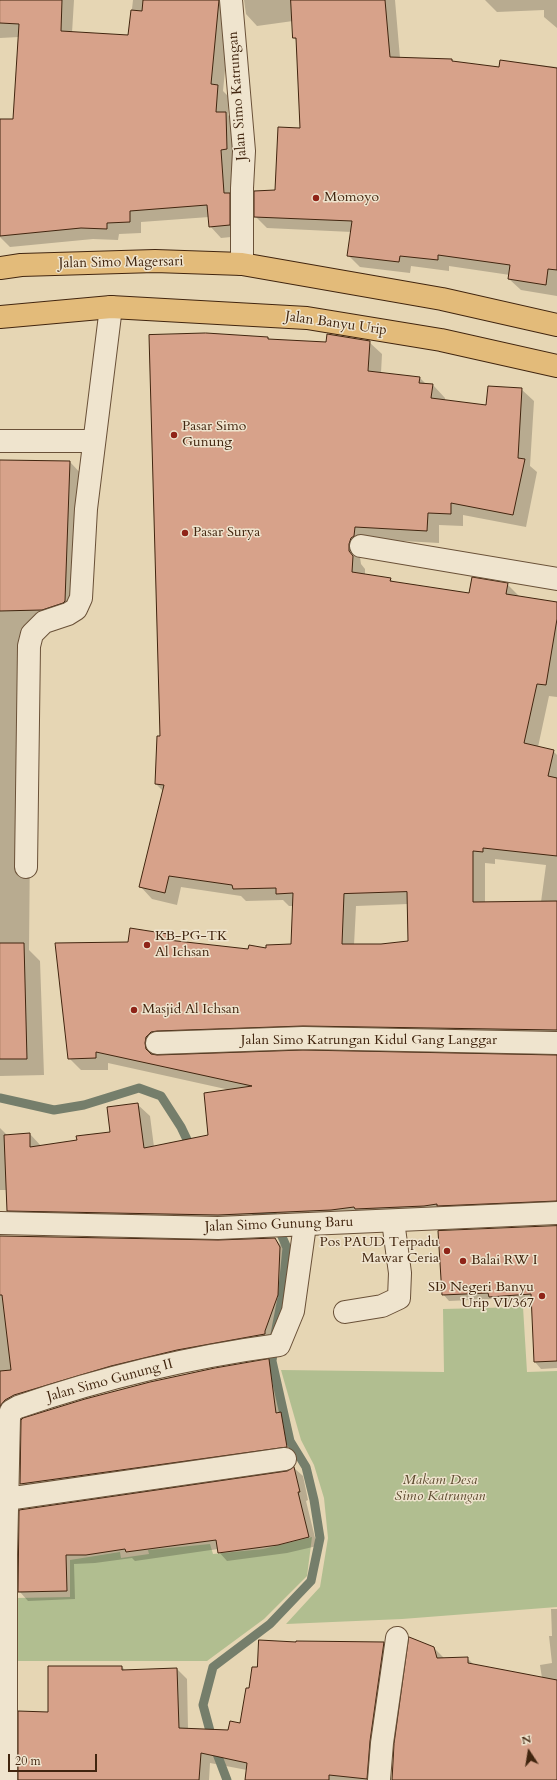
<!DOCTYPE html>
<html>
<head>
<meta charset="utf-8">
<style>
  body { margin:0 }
  #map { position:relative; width:557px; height:1780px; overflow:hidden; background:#e6d6b4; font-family:Cardo,serif }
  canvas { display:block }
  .north { position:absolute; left:509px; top:1732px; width:40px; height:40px; -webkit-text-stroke:3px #efe4ce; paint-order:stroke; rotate:348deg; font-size:11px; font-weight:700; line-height:16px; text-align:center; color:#41250f }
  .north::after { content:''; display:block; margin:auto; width:14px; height:18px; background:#41250f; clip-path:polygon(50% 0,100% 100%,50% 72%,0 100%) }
  .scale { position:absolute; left:8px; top:1754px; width:89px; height:18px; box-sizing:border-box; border:2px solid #41250f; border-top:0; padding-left:5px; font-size:12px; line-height:14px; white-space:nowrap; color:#41250f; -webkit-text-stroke:3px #efe4ce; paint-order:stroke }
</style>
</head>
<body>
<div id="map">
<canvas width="557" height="1780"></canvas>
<div class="north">N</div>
<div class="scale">20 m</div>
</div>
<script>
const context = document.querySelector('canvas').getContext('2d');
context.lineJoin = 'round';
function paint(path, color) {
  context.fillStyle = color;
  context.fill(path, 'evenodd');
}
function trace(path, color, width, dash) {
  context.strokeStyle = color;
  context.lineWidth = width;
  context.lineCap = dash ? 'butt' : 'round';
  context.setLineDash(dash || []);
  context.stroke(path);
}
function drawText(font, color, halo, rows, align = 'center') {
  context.font = font + ' Cardo,serif';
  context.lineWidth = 3;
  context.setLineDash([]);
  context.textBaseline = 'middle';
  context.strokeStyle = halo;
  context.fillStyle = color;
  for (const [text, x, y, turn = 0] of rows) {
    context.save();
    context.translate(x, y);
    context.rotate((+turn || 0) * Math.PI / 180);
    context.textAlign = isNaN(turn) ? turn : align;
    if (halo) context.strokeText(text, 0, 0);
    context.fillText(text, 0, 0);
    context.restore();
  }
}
paint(new Path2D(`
  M523,1307L527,1372L557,1371V1607L402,1619L286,1624L320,1587L328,1538L324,1498L314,1465L301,1440L281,1370L444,1372L443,1309Z
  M312,1537L307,1576L264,1619L207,1661H13L15,1598L70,1597V1560L120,1552L121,1558L149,1554L148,1550L210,1544L213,1554L263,1549Z`), '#b1be90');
paint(new Path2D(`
  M0,0H74L72,33L129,36L133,0H238L229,29L223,91L229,97L228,115L237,124L238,160L232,161L234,199L241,236L221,238L210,226L209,217L141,222V233L119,234L118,240L93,239L10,247L0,237V127L14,126L19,37L0,38Z
  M244,0H395L400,58L452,60L454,62L500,68L501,61L557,67V296L521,290L509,279L510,275L449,266V271L411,266L410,273L360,267L348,255L352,232L267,228L256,217L276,191L301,129L297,41L294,38L293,21L257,26L246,14Z
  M485,0H557V28L544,17V10L497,12Z
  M268,338L270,340L327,343L369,342L382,354L381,373L420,378L426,384L433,385L445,398V401L487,406L521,389L534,401L530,466L537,472L526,527L463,515V526L439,525V543L367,539L360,557L361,564L365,569V575L390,579L395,583L470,594L507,584L520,597L557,603V697L549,696L538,747L553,751L557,755V1042L158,1049L156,1057L557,1056V1213L20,1223L8,1210L7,1190H0V1128L8,1136L30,1134L41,1146L78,1141L111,1133L137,1104L150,1116L154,1147L209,1136L230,1090L108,1063V1070H81L69,1058L168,935L175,942L249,950L292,945L294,906H289L283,900L246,901L241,896L181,887L177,905L152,899L140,886L164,792L156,784L161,737ZM495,859L546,865L541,902L485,903V863L495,864ZM408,904L409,942L381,945H354L356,906Z
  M0,461L70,462L86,479L81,618L32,627L29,950L40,961L44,1075L0,1076Z
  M0,1237L218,1242L275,1239L284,1248L289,1257L286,1305L273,1341L21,1405L0,1473Z
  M557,1264V1368L541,1369L535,1362L532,1301L496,1303L492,1299L449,1301L443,1294Z
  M268,1360L278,1370L285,1418L290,1423L297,1457L31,1494L21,1484L23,1420Z
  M294,1468L303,1476L308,1500L306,1501L317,1546L287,1553L227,1561L219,1552L218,1549L135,1561L132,1558L95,1563L74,1564L75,1599L28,1601L20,1592V1511L287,1472Z
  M551,1609H557V1780H393L434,1648L444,1658H467L475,1666L542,1678L540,1665L552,1663L549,1636H552Z
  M297,1643H383L393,1653L377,1780H246L247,1770L210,1763L209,1780H19L49,1713V1667H122L126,1671L177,1669L187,1679L188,1729L229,1731L241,1724L250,1689L258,1668Z`), '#0003');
trace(new Path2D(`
  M0,1098L54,1110L84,1105L139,1088L161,1096L181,1127L192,1150
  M255,1211L272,1214L287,1248L282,1298L275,1334
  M227,1780L214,1746L203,1705L213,1667L270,1624L311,1581L320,1538L314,1500L306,1467L290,1441L272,1361L274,1346`), '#757e6b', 9);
const building = new Path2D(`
  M0,0H62L61,31L128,35L131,10L142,11L143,0H219L211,84L218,85L216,112H226L227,149L221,150L224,193H230V225L209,227L207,205L130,211V222L107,223V229L81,228L0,236V119H13L19,24L0,23Z
  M291,0H385L390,57L452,59V61L499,67L500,60L557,68V270L548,269L546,285L508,279L510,265L438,255V260L400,256L399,262L347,256L352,221L254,217V191L275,190L278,127L300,128L296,38H293Z
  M206,333L268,337V339L326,342L327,334L370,341L368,371L420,377L419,383L433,384L431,398L486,405L488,386L522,388L518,458L525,459L513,515L451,503V514L428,513L427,531L355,527L354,536L351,538L349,544V551L353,556L352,572L391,578L390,581L469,593L472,577L508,583L506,594L557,602V619L546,685L537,684L524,743L554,750L548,776L557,778V856L483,848V852L473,851V902L557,901V1030L303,1026L157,1031L151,1032L146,1037L145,1043L146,1049L151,1054L157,1055L303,1050L557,1055V1201L437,1206V1204L424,1206L355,1209L354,1207L331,1210L218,1215L7,1211L4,1135L30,1133V1147L77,1140L76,1136L110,1132L107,1107L138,1103L144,1148L208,1135L204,1093L252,1086L96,1052V1058L68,1059L55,943L128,942L130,928L168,934V940L248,949L249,945L266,948V945L291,944L293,893L276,894V888L233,889L232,885L169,876L165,893L139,887L164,785L155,784L157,736H160L149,335ZM407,892L408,941L381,944H342L344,894Z
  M0,460L70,461L65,601L63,603L42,610L0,611Z
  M0,943H24L27,1059H0Z
  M557,1226V1361L534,1362L531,1294L489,1297L488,1293L442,1295L438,1231Z
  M0,1236L218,1240L275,1238L280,1247L278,1295L265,1331V1334L177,1350L111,1366L14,1395L5,1400L0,1406V1371L11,1370L2,1295H0Z
  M269,1359L276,1413L281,1412L287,1447L20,1484L21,1420L23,1418L85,1399L150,1382L215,1368Z
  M294,1467L300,1492H298L309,1537L278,1545L218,1553L216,1540L126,1552L125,1549L86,1555H66L67,1591L18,1592L19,1510L287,1471Z
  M409,1637L434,1647L437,1658L468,1657V1663L557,1680V1780H392L394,1744Z
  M259,1640L296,1642V1641L384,1642L370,1741L367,1779L329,1775V1780H245L247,1763L201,1753L199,1780H18V1711L48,1712V1666H122V1670L177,1668L179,1728L228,1730L230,1721L240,1723L246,1688H249L252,1667H257Z`);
paint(building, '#d7a28a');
trace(building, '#41250f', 1);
const minor = new Path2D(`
  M231,0L244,151L242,188V264
  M0,441H94
  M361,546L557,579
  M26,867L29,646L32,634L44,622L68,614L76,609L81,598L86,509L111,307
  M157,1043L303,1038L557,1043
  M0,1223L218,1228L557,1213
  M345,1312L382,1306L399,1298L400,1273L393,1221
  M7,1499L285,1459
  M6,1780V1555L9,1418L11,1411L18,1407C102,1378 190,1357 279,1345L293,1311L305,1225
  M379,1780L382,1743L397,1638`);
const major = new Path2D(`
  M0,268L21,265L155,261L242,264L442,299L557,325
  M0,317L111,307L307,318L441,340L557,366`);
trace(minor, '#6a5138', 24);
trace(major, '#41250f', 24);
trace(minor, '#efe4ce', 22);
trace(major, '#e3bb7a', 22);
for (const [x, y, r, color] of [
  [316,198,4,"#8f2418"],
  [174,435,4,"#8f2418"],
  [185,533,4,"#8f2418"],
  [147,945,4,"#8f2418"],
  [134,1010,4,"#8f2418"],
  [447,1251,4,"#8f2418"],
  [463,1261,4,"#8f2418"],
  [542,1296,4,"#8f2418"]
]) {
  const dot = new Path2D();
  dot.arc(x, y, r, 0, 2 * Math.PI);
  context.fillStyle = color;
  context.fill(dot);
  trace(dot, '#efe4ce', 1.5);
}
drawText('14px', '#41250f', '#efe4ce', [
  ["Jalan Simo Katrungan",238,96,-94],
  ["Jalan Simo Magersari",121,263,-1],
  ["Jalan Banyu Urip",336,324,8],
  ["Jalan Simo Katrungan Kidul Gang Langgar",369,1041],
  ["Jalan Simo Gunung Baru",279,1225,-2],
  ["Jalan Simo Gunung II",110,1381,-15]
]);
drawText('14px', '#41250f', '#efe4ce', [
  ["Momoyo",324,198],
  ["Pasar Simo",182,427],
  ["Gunung",182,443],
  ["Pasar Surya",193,533],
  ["KB-PG-TK",155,937],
  ["Al Ichsan",155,953],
  ["Masjid Al Ichsan",142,1010],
  ["Pos PAUD Terpadu",439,1243,"right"],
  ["Mawar Ceria",439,1259,"right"],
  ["Balai RW I",471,1261],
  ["SD Negeri Banyu",534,1288,"right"],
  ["Urip VI/367",534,1304,"right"]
], 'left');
drawText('italic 14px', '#5d4b2f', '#efe4ce', [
  ["Makam Desa",440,1481],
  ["Simo Katrungan",440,1497]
]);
</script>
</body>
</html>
